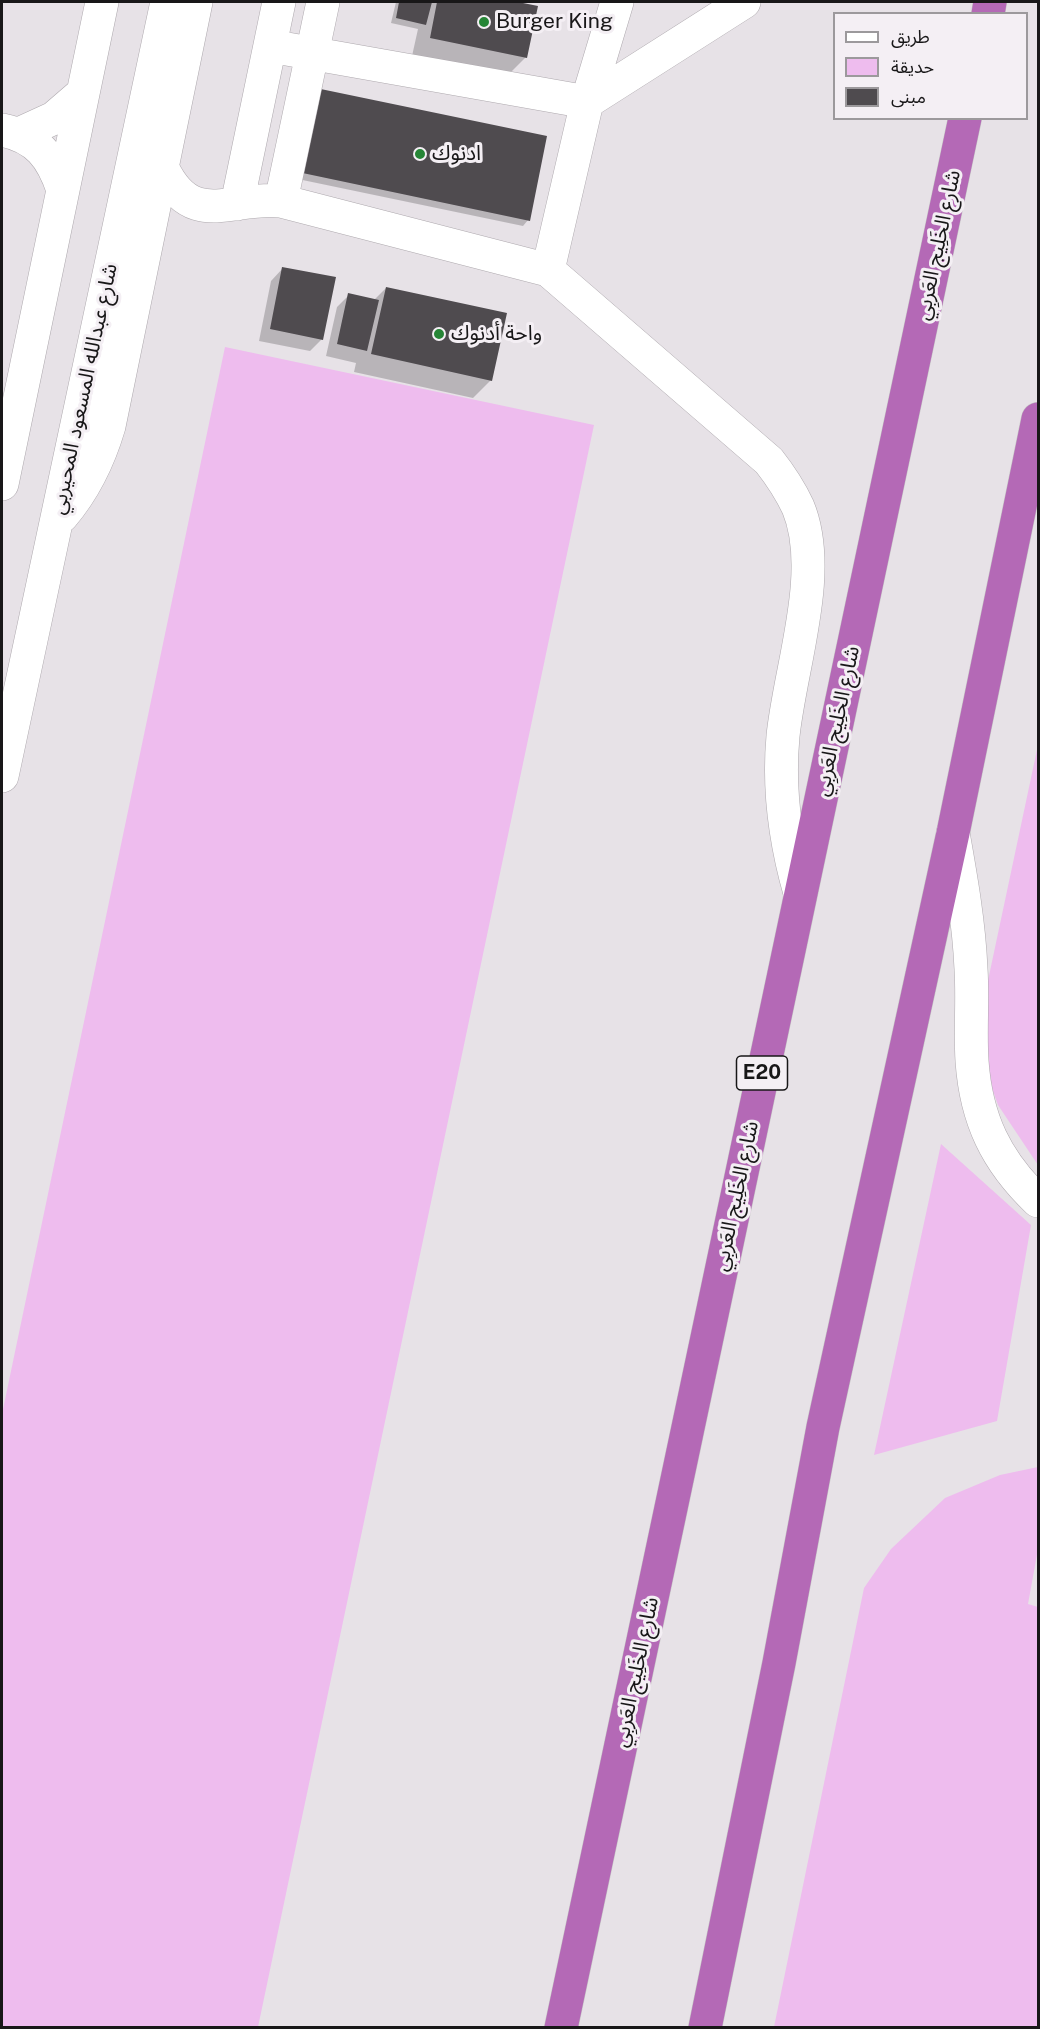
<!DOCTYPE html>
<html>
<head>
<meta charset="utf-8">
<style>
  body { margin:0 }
  #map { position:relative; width:1040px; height:2029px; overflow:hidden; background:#e7e2e7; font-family:"Public Sans","Noto Sans Arabic",sans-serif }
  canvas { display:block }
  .frame { position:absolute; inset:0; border:3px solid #181718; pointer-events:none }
  .legend { position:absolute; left:833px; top:12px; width:195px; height:108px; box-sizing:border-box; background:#f4eff4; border:2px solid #9c999c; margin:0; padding:8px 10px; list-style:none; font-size:18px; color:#181718 }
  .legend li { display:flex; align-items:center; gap:12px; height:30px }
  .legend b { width:30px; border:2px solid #9c999c }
</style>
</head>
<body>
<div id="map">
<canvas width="1040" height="2029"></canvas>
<div class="frame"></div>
<ul class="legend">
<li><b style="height:8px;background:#fff"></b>طريق</li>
<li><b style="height:16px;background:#eebcee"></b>حديقة</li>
<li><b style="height:16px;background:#4f4b4f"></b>مبنى</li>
</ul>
</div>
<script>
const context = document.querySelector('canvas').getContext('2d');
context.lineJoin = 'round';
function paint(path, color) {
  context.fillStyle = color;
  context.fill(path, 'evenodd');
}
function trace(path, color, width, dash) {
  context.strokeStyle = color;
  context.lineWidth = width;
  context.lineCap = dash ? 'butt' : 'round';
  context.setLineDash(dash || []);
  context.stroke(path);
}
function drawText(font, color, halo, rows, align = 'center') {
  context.font = font + ' "Public Sans","Noto Sans Arabic",sans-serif';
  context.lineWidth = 6;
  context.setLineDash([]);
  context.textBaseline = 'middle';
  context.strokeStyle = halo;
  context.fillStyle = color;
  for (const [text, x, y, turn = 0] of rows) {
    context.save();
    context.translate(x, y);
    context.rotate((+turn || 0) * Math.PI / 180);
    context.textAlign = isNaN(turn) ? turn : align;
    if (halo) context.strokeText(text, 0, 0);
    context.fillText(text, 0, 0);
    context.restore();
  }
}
paint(new Path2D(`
  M225,347L594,425L258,2027H2V1414Z
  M1038,745V1165L998,1105L984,1066L983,1004Z
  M941,1144L1031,1225L997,1421L874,1455Z
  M1038,1467V1549L1028,1604L1038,1607V2027H774L864,1588L891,1549L945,1498L1000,1475Z`), '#eebcee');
paint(new Path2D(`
  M396,2H510L536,7L526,57L508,75L412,56L418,29L391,23Z
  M311,89L528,220L523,226L288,177Z
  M283,268L322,339L310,351L259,341L271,281Z
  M386,288L491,380L473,398L354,372L356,363L326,356L337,307L349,295L374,300Z`), '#0003');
paint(new Path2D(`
  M399,2H432L426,25L396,18Z
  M437,2H518L538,6L527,58L430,38Z
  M311,87L547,136L530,221L293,171Z
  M282,267L336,277L323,340L270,329Z
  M386,287L507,313L492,381L371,354Z
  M348,293L379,300L367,351L337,344Z`), '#4f4b4f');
const minor = new Path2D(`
  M270,46L587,102L744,2
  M2,130C37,137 52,157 63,190
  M19,134L54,118L83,93
  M163,169C193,230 230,196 281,201L548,270L769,461C780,475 790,490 798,507C825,572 790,667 783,736C778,790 785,841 800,893
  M281,201L323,2
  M237,204L279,2
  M548,270L587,102L617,2
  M2,484L102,2
  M62,516C85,489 99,460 109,426L196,2
  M2,776L167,2
  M953,833C961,878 969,923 971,969C973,1000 970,1030 972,1061C976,1119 996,1161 1038,1201`);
const highway = new Path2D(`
  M988,14L990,2
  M561,2028L965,118
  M705,2028L779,1663L823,1427L953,833L1038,419`);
trace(minor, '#aea9ae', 34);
trace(highway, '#c3c3c3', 34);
trace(minor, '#fff', 33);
trace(highway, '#b469b6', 33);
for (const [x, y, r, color] of [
  [484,22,6,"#268536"],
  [420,154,6,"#268536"],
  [439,334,6,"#268536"]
]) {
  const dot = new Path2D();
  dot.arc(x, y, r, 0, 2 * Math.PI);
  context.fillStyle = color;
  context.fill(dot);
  trace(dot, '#f4eff4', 2);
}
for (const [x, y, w] of [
  [762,1073,51]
]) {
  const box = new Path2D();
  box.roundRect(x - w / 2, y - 17, w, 34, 4.5);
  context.fillStyle = '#f4eff4';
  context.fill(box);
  trace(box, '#181718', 1.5);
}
drawText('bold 20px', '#181718', null, [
  ["E20",762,1073]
]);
drawText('21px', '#181718', '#f4eff4', [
  ["Burger King",496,22],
  ["ادنوك",432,154],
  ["واحة أدنوك",451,334]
], 'left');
drawText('21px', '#181718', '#f4eff4', [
  ["شارع الخَلِيج العَربِي",938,245,-78],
  ["شارع عبدالله المسعود المحيربي",84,389,-78],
  ["شارع الخَلِيج العَربِي",837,721,-78],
  ["شارع الخَلِيج العَربِي",736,1196,-78],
  ["شارع الخَلِيج العَربِي",636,1672,-78]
]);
</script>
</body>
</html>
